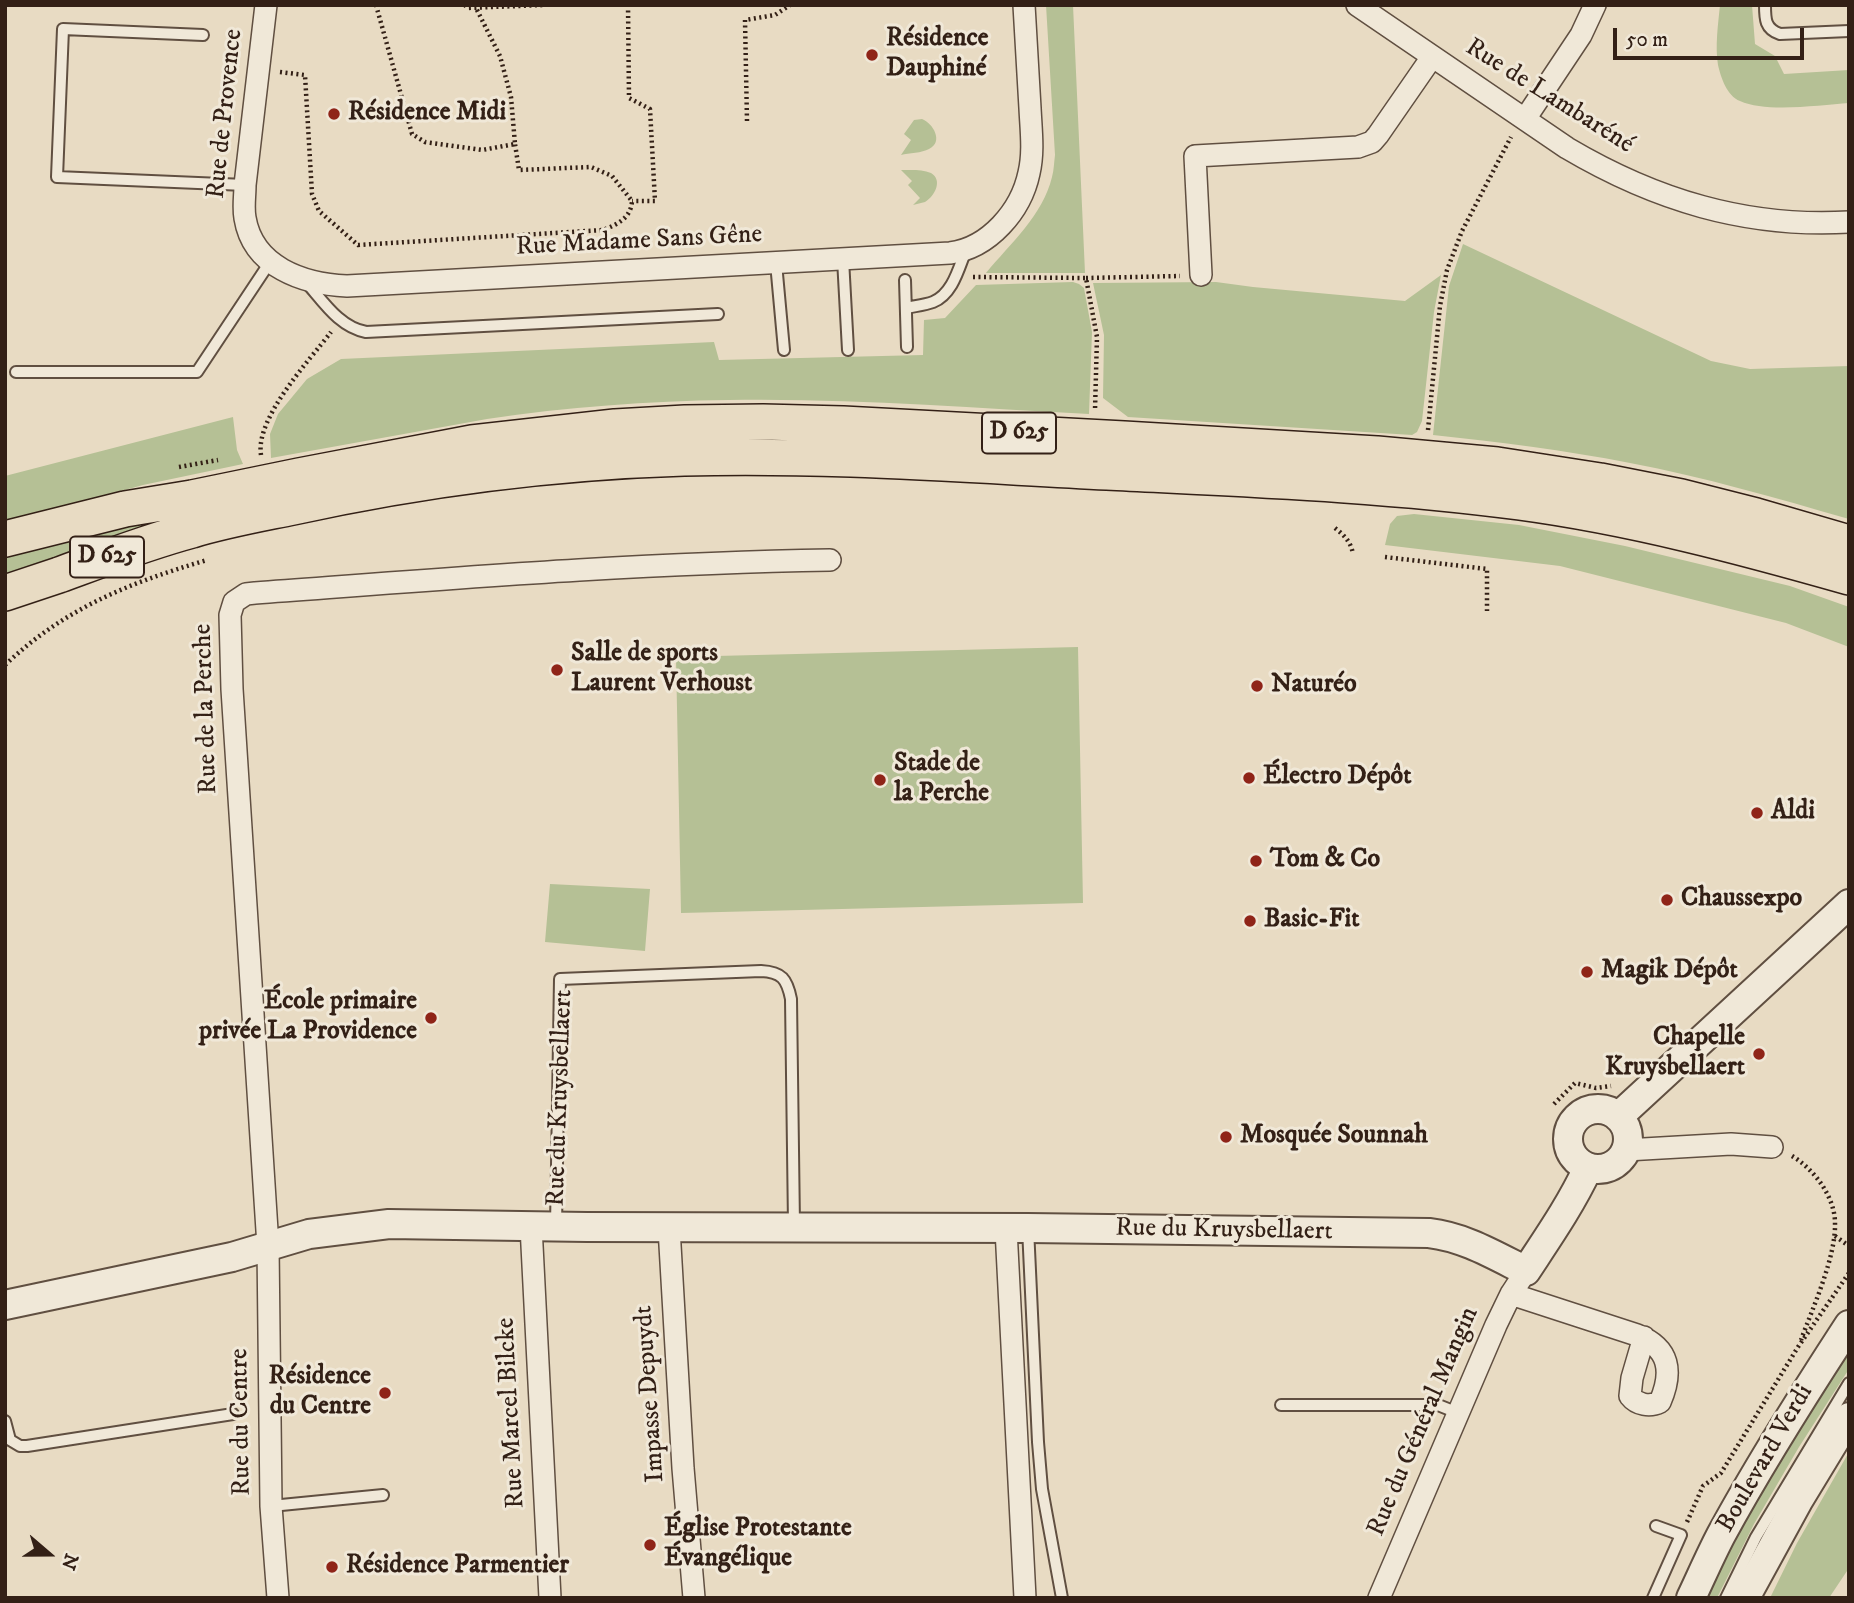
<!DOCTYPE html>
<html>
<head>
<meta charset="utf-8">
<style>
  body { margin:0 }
  #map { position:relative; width:1854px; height:1603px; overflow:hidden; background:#e8dbc3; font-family:"IM FELL DW Pica",serif }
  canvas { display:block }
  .frame { position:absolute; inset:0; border:7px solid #332016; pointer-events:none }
  .north { position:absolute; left:14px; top:1519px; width:70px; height:70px; -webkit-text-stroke:5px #f0e8d8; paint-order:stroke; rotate:110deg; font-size:19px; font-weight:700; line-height:28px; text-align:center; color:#332016 }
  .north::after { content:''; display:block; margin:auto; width:24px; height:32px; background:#332016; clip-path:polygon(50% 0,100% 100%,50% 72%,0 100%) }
  .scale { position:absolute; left:1613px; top:28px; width:191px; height:32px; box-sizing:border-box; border:4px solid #332016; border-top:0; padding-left:9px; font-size:21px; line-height:24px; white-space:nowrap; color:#332016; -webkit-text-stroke:5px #f0e8d8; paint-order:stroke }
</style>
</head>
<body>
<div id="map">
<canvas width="1854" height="1603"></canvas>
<div class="frame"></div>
<div class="north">N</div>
<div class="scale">50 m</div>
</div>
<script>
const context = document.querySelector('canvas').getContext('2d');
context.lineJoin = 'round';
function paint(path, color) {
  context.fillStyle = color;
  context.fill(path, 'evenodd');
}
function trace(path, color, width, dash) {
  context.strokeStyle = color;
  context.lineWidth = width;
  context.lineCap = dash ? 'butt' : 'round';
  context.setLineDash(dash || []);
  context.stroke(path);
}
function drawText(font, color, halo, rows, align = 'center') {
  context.font = font + ' "IM FELL DW Pica",serif';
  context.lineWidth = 6;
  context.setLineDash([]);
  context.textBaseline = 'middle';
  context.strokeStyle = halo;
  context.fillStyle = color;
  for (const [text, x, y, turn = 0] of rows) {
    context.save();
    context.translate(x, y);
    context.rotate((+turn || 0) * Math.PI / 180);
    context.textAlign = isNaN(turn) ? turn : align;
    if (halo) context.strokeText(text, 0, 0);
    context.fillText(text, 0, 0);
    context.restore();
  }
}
paint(new Path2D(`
  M1046,5H1073L1085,273H986C1010,244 1043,215 1052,177C1054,170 1054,162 1055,155Z
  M1720,5H1752L1755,44L1775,56L1784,74L1849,70V103C1820,105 1766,113 1740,101C1727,96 1721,78 1718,65C1715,46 1718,25 1720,5Z
  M922,119C933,123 944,142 929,149C922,153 909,153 901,155L911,140L904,134L914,120Z
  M901,170C910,170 922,169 931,173C943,180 935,196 925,202C921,203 917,204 913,205L920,198L908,185L912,181Z
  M1463,244L1711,361L1750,369L1849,366V519C1776,498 1704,477 1630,463C1564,450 1499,442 1433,435L1449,286Z
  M1441,275L1434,312L1422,421L1417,432L1412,435L1128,417L1103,398L1104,335L1093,283L1216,282L1253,287L1405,301Z
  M1073,282L1079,284L1084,288L1092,332L1089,414C970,408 849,398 729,400C648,401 567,407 487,419L271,458L270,434L278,414L307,379L341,359L714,342L719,360L923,355L924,320L945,318L976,285Z
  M233,417L237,450L243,464L143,485L5,523V476Z
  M1414,514L1519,525L1625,546L1790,586L1849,607V647L1786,623L1560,566L1385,545L1390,524L1397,516Z
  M219,515L5,578V554L136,519Z
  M1078,647L1083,903L681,913L676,657Z
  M550,884L650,889L645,951L545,942Z
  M1849,1350V1369L1799,1447L1754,1524L1717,1598H1706C1747,1512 1796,1429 1849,1350Z
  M1849,1452V1568L1829,1598H1770L1797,1543Z`), '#b5c095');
const service = new Path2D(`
  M1765,5C1765,19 1765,29 1780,34L1849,31
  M203,35L63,29L57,177L245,185
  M843,259L848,350
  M776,263L784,350
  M905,280L907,347
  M306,282C323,301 339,327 366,332L718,314
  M906,308C915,306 925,305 933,302C953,294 959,267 966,250
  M16,372H197L270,262
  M556,1226L560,979L761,971C782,972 787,979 791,999L794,1225
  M1028,1228L1038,1442L1042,1489L1062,1598
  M1281,1405H1438L1458,1413
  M5,1421L10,1440L20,1446H27L233,1414
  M271,1506L383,1495
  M1653,1598L1681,1535L1656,1526
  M1726,1598L1756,1537L1849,1383`);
const minor = new Path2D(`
  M266,5L245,185C245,196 243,207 245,218C253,267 303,284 347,286L950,253C989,248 1021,211 1029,173C1034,152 1031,130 1030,108C1028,74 1026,40 1024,5
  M1357,5L1567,148C1655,200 1746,228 1849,222
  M1525,119L1581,35L1595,5
  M1201,275L1195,156L1358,147L1372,142L1378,135L1432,57
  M1626,1150L1731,1144L1772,1147
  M531,1226L550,1598
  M669,1228L683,1468L694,1598
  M1006,1229L1025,1598
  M1511,1294L1637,1335C1670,1348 1673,1372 1660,1402C1650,1407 1637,1405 1630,1396L1632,1378L1644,1337
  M278,1598L271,1506L268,1246L232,689L230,615L234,602L246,594L255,593C446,579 638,563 830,560
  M1379,1598L1496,1325L1511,1294L1526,1271`);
const tertiary = new Path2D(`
  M1568 1139a30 30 0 1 1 60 0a30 30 0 1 1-60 0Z
  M1618,1117L1849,904
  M5,1305L232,1257L309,1234L389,1224L587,1227L1028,1228L1429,1233C1464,1237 1494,1255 1526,1271C1549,1236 1570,1206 1588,1168
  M1691,1598C1701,1577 1710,1556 1721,1535C1760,1463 1804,1394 1849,1325
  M1745,1598L1798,1501L1849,1417`);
const primary = new Path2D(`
  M5,539L125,509L192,498L299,476L472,443L615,427L685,423L763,422L843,424L1124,439L1377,454L1497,465L1600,481L1681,497L1756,516L1849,543
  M5,593C23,587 41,581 59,575C103,559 147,542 192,530C225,520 259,514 293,507C421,479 553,462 684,458C825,454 966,465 1107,472C1244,479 1383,484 1519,502C1631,517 1740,546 1849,577`);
trace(service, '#604f41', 14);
trace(minor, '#604f41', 24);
trace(tertiary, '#604f41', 32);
trace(primary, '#332016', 38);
trace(new Path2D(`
  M376,5L412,134L425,142L482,150L515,144L511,97L500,56L476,8
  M465,5L467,8L544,5
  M628,5L629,98L650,109L655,201H632
  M280,72L305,75L312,194L319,211L358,245L603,230C618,224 631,218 632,201L612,176L591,167L519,170L515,144
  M747,121L745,20L775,15L790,5
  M973,277L1086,278L1097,337L1095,410
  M1086,278L1180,276
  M1428,430L1440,306L1447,270L1462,231L1511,137
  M261,455C255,418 309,361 331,332
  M179,467L218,460
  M1335,528C1344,535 1351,542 1353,554
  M1385,557L1487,569V611
  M5,665C65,608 129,583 207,560
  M1554,1104L1575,1083L1596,1088L1611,1086
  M1792,1156C1814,1169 1835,1197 1835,1223C1836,1257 1813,1307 1801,1340
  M1835,1236L1849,1246
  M1687,1522L1703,1486L1721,1473L1798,1347L1849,1273`), '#332016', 4.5, [2, 3.5]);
trace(service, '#f0e8d8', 10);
trace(minor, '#f0e8d8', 21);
trace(tertiary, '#f0e8d8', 28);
trace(primary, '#e8dbc3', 35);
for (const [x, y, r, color] of [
  [872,55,7,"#8f2418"],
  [334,114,7,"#8f2418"],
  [557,670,7,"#8f2418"],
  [1257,686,7,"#8f2418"],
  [1249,778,7,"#8f2418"],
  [880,780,7,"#8f2418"],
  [1757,813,7,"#8f2418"],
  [1256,861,7,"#8f2418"],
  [1667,900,7,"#8f2418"],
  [1250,921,7,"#8f2418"],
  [1587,972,7,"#8f2418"],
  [431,1018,7,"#8f2418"],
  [1759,1054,7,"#8f2418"],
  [1226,1137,7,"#8f2418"],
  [385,1393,7,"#8f2418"],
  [650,1545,7,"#8f2418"],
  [332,1567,7,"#8f2418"]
]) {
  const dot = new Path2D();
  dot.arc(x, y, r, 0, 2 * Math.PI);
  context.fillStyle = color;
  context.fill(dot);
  trace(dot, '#f0e8d8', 2.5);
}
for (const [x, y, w] of [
  [1019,433,74],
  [107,557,74]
]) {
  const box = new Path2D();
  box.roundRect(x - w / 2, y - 20.5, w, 41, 5);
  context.fillStyle = '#f0e8d8';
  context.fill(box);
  trace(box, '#332016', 2);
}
drawText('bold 24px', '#332016', null, [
  ["D 625",1019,433],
  ["D 625",107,557]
]);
drawText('bold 26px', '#332016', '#f0e8d8', [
  ["Résidence",886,40],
  ["Dauphiné",886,70],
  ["Résidence Midi",348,114],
  ["Salle de sports",571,655],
  ["Laurent Verhoust",571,685],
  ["Naturéo",1271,686],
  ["Stade de",894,765],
  ["la Perche",894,795],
  ["Électro Dépôt",1263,778],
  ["Aldi",1771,813],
  ["Tom & Co",1270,861],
  ["Chaussexpo",1681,900],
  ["Basic-Fit",1264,921],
  ["Magik Dépôt",1601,972],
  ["École primaire",417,1003,"right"],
  ["privée La Providence",417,1033,"right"],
  ["Chapelle",1745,1039,"right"],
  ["Kruysbellaert",1745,1069,"right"],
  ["Mosquée Sounnah",1240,1137],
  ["Résidence",371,1378,"right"],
  ["du Centre",371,1408,"right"],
  ["Église Protestante",664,1530],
  ["Évangélique",664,1560],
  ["Résidence Parmentier",346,1567]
], 'left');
drawText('26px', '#332016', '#f0e8d8', [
  ["Rue de Lambaréné",1549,97,32],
  ["Rue de Provence",226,114,-84],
  ["Rue Madame Sans Gêne",639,242,-3],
  ["Rue de la Perche",207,709,-92],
  ["Rue du Kruysbellaert",561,1098,-88],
  ["Rue du Kruysbellaert",1224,1231,1],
  ["Impasse Depuydt",651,1394,-94],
  ["Rue Marcel Bilcke",512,1413,-93],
  ["Rue du Centre",242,1422,-91],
  ["Rue du Général Mangin",1424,1422,-67],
  ["Boulevard Verdi",1766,1459,-60]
]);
</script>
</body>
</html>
